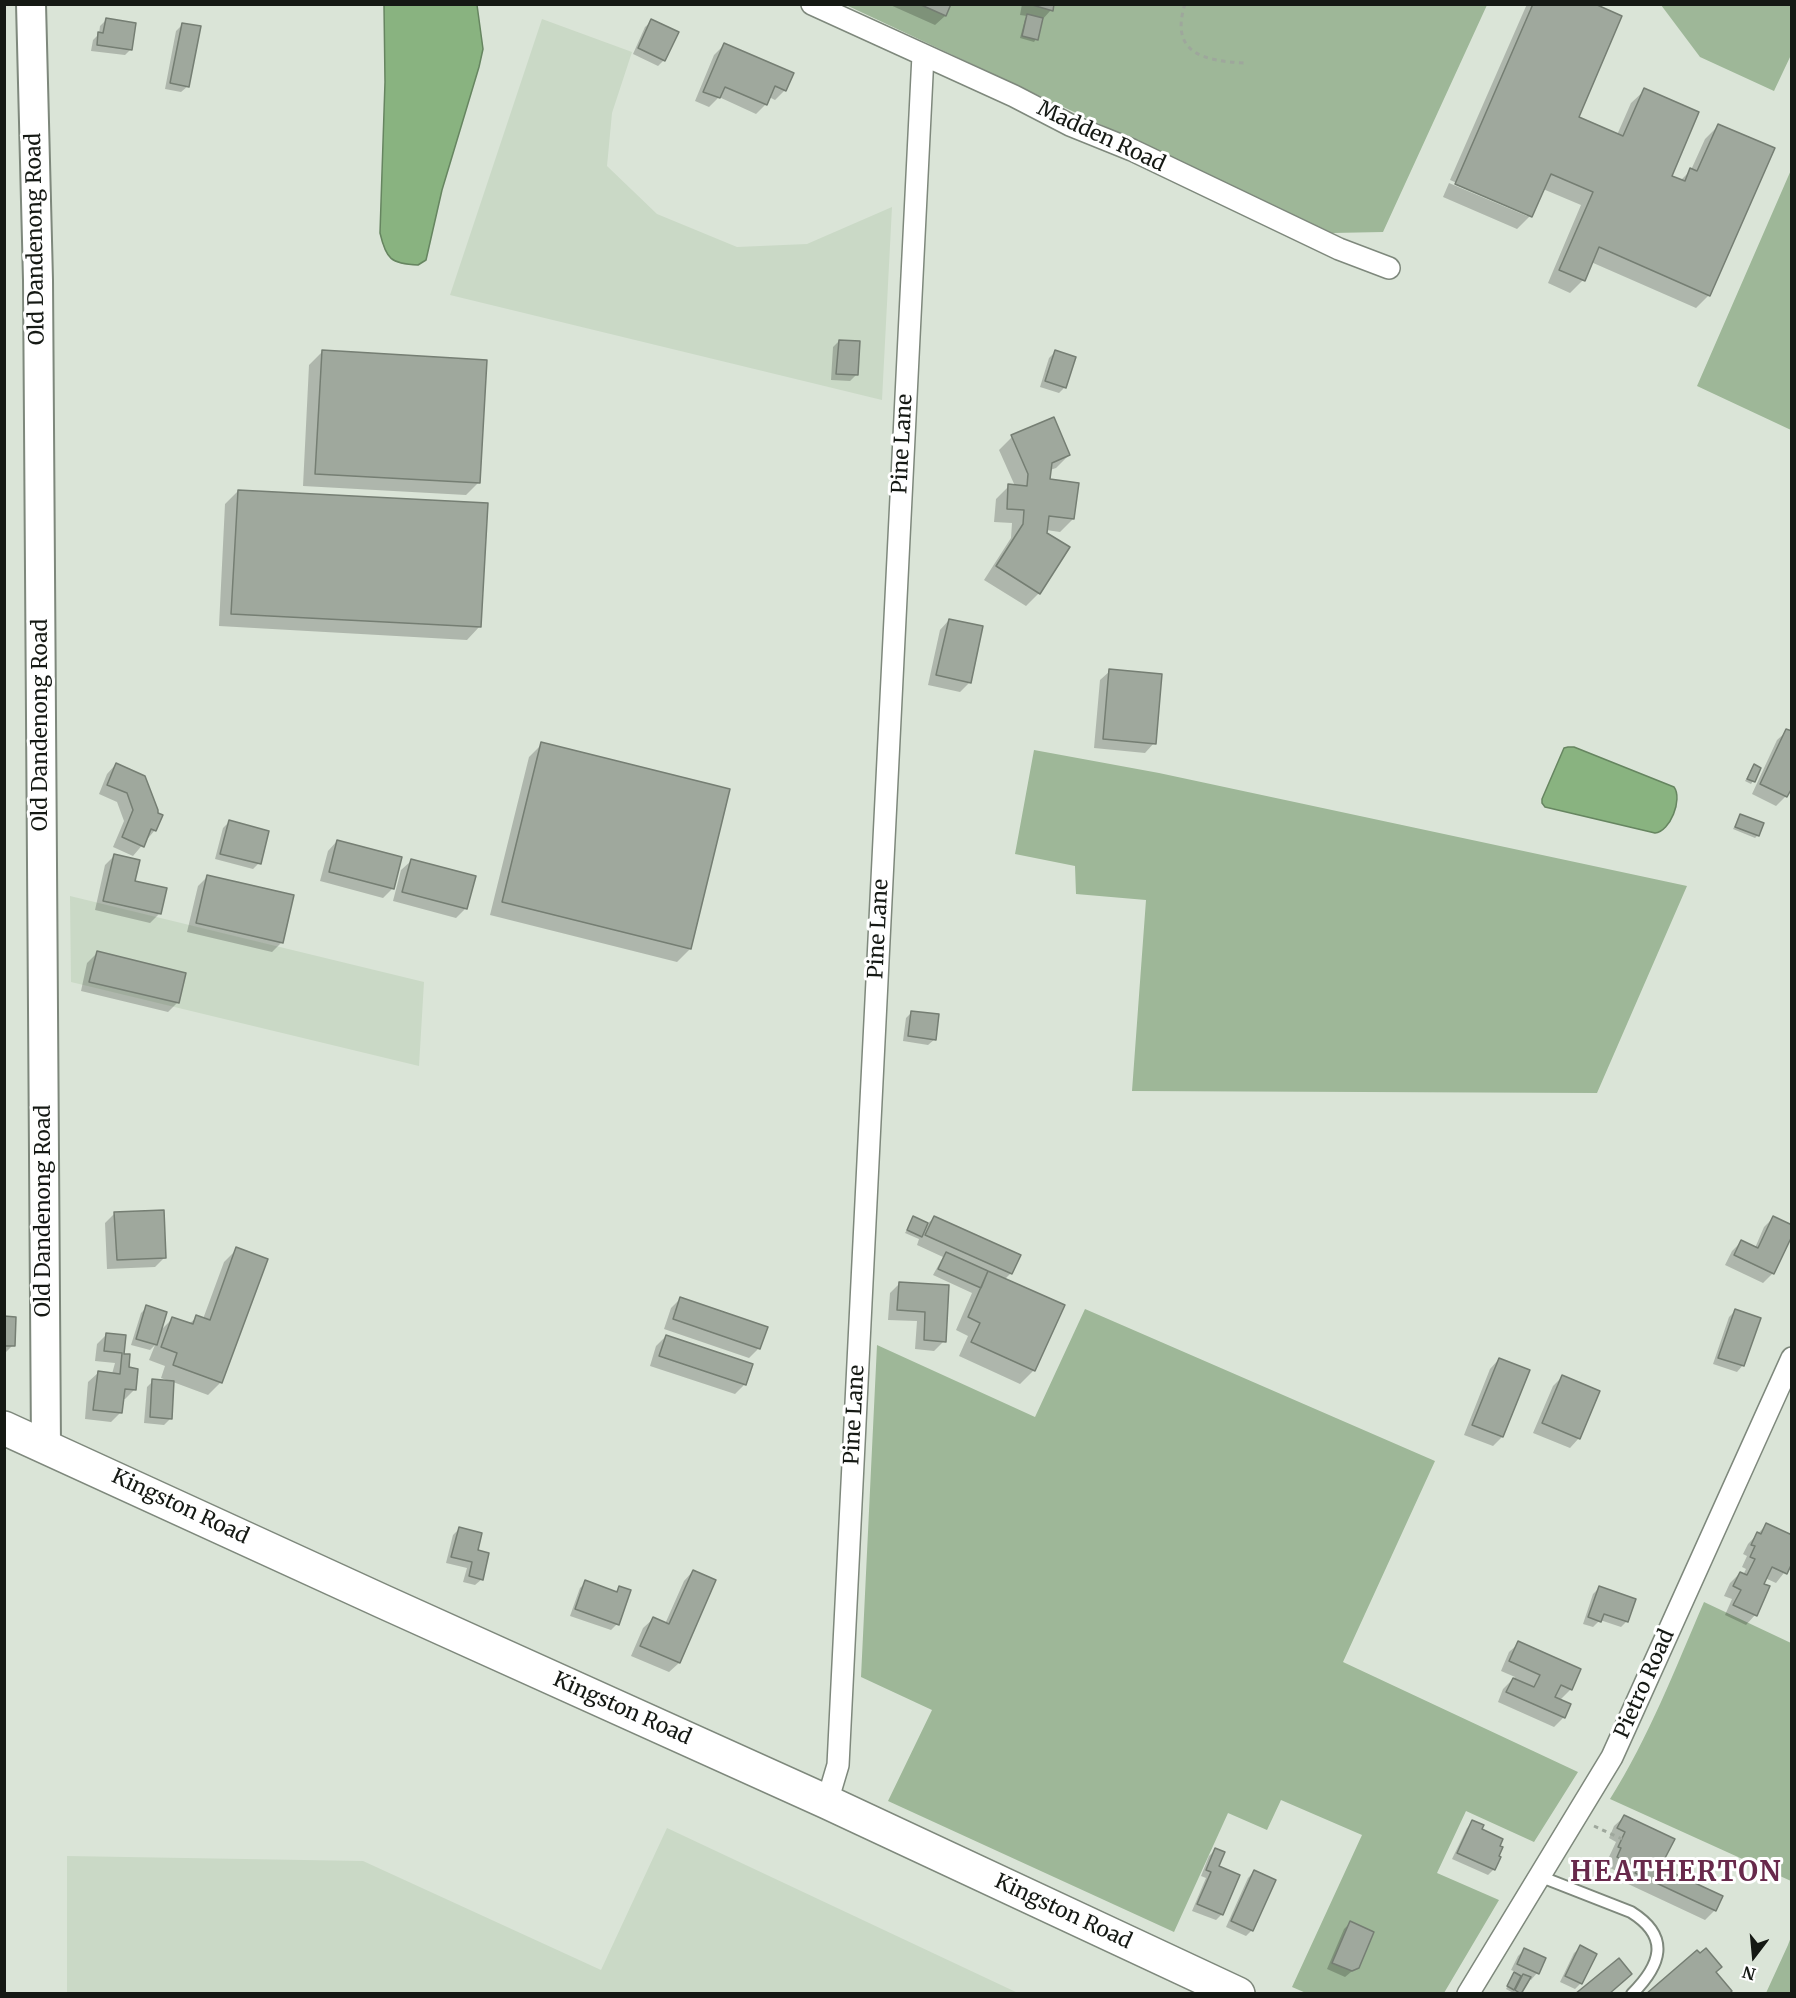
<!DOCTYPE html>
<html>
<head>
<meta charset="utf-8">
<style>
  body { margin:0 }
  #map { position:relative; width:1796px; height:1998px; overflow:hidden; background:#dae4d7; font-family:Merriweather,serif }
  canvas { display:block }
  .frame { position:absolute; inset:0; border:6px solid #151914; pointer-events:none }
  .north { position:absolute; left:1724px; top:1926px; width:60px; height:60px; -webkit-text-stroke:4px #fff; paint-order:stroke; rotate:196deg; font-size:16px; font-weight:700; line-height:24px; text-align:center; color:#151914 }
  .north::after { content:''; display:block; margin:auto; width:21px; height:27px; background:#151914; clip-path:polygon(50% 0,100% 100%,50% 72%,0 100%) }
</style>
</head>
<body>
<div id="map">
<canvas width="1796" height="1998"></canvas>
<div class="frame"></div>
<div class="north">N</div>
</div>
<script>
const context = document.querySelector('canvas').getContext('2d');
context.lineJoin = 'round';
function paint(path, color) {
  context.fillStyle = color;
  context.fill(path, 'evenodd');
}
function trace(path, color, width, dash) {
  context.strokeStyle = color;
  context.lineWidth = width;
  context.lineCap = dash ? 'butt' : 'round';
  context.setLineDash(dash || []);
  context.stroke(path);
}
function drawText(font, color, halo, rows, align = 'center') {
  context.font = font + ' Merriweather,serif';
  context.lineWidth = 6;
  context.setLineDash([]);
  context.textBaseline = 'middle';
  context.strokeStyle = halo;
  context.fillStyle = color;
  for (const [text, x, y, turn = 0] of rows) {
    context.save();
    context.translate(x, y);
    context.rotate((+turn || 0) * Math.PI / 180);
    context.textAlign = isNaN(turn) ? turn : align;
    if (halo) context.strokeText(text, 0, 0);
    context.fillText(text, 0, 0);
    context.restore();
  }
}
paint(new Path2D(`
  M542,19L632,52L612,113L607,166L657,214L737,247L807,244L892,207L882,400L450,295Z
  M70,896L424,982L419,1066L71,982Z
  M667,1828L1018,1993H67V1856L363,1861L601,1970Z`), '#cad9c6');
paint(new Path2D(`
  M846,5H1487L1383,232L1332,233Z
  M1661,5H1791V55L1774,91L1700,57Z
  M1791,170H1792L1791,430L1697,386Z
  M1034,750L1159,773L1687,886L1597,1093L1132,1091L1146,900L1076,894L1075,866L1015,854Z
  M1085,1309L1435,1461L1343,1662L1578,1772L1534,1842L1466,1811L1437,1873L1499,1900L1444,1993H1306L1292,1987L1362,1835L1281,1800L1267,1830L1228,1813L1174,1932L888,1801L932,1710L861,1677L877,1345L1035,1417Z
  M1704,1602L1791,1643V1881L1610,1799C1649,1737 1675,1669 1704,1602Z
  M1791,1937V1993H1766L1788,1945Z`), '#9eb798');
const water = new Path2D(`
  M384,5H477L483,49L479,67L442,190L426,260L418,265C391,264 386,259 380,233L385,82Z
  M1568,747H1574L1674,787C1683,799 1670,832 1655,833L1545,807L1542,803V799L1564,748Z`);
paint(water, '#89b380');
trace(water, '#668560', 1.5);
paint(new Path2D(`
  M888,4H950L945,16L935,25Z
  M1022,4H1053L1051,10L1041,21L1036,39L1034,42L1020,38L1025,19L1027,16L1020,15Z
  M1527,4H1591L1577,118L1617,135L1631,103L1645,90L1670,176L1680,181L1691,170L1705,139L1718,126L1709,295L1696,308L1591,262L1583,280L1570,293L1548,283L1581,205L1543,189L1530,216L1517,229L1443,197L1449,183L1527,216V213L1450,180Z
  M106,20L131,49L125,55L91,51L93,40L99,34L100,26Z
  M652,21L664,60L658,66L633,54L645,27Z
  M182,25L188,86L181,92L165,89L176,31Z
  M724,45L785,90L775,100L769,97L766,104L756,114L719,97L709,107L695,101L714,55Z
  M839,341L856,375L850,381L831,380L833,347Z
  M322,352L479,482L466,495L303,486L309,365Z
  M1055,352L1065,387L1059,393L1040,387L1049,358Z
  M1012,437L1069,455L1056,468L1050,470L1049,481L1073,519L1060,532L1046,530L1039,593L1026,606L984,580L1011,538L1012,523L994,522L996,499L1009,486H1015L999,450Z
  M238,491L480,626L467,640L219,626L225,504Z
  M949,620L970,682L960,692L928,685L940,630Z
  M1110,671L1154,743L1145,753L1094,748L1100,680Z
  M1787,731L1786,796L1776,806L1752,794L1777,740Z
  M542,744L690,949L677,962L490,915L529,757Z
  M116,764L155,830L133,856L113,847L124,821L117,802L99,794L107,774Z
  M1754,766L1753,781L1751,784L1745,781Z
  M1740,815L1758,835L1755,838L1733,829Z
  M229,822L259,863L253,869L215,859L223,828Z
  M337,841L393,888L383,898L320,881L328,851Z
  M115,855L133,882L165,889L159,914L150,923L95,910L105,865Z
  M411,861L466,908L456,918L393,901L401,870Z
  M208,876L292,897L281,943L272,952L187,932L198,886Z
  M97,953L178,1002L168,1012L81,991L87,963Z
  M912,1012L935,1039L928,1045L903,1041L906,1018Z
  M115,1213L164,1258L155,1267L107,1269L105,1223Z
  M914,1218L927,1224L934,1218L1011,1273L1004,1280L1063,1306L1033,1371L1020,1384L959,1356L968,1336L956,1330L972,1293L933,1275L943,1257L917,1245L919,1239L905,1233Z
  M1773,1218V1273L1763,1283L1725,1265L1732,1251L1741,1242L1755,1248L1764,1227Z
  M237,1249L221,1382L208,1395L173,1382L171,1418L164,1425L144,1423L147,1387L153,1381H169L161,1378L165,1366L149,1360L155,1345L150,1350L131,1345L141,1313L147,1307L160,1331L173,1318L189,1324L197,1317L203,1319L224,1262Z
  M899,1284L948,1287L944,1341L934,1351L915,1349L917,1321L888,1320L890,1293Z
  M680,1299L759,1348L749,1358L664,1329L671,1308Z
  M1735,1311L1743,1365L1737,1372L1713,1364L1729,1317Z
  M4,1318L13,1345L4,1354Z
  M106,1335L122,1353L121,1355L129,1356L127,1369L135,1389L125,1399H122L120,1413L111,1422L85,1419L88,1382L98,1373L112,1374L115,1363L95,1361L97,1344Z
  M666,1336L745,1384L735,1394L650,1366L656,1346Z
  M1499,1359L1502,1437L1493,1446L1464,1435L1490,1369Z
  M1562,1377L1579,1438L1570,1448L1533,1433L1553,1386Z
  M1766,1525L1792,1537V1571L1787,1569L1776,1583L1765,1578L1755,1615L1746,1625L1725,1615L1732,1599L1724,1596L1730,1583L1740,1573L1743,1575L1746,1569L1742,1567L1747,1556L1743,1554L1748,1544Z
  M459,1529L476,1552L482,1579L475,1585L463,1582L467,1568L446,1563L453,1535Z
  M693,1571L714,1581L679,1663L669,1672L631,1656L643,1628L653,1619L665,1624L684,1581Z
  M586,1582L615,1592L620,1588L617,1624L611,1630L570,1616L580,1588Z
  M1599,1588L1627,1621L1621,1627L1600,1620L1593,1627L1583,1624L1593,1594Z
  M1519,1643L1571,1689L1559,1701L1569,1705L1563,1718L1554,1727L1498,1702L1503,1689L1515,1677L1501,1671L1509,1652Z
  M1624,1817L1673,1839L1662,1862L1657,1867L1715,1910L1705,1920L1626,1883L1629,1877L1608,1867L1612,1858L1609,1857L1616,1842L1609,1838L1614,1826Z
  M1473,1822L1480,1830L1494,1869L1488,1875L1452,1859L1467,1828Z
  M1215,1850L1222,1914L1216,1920L1192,1911L1206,1878L1201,1876L1209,1856Z
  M1254,1872L1252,1930L1246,1936L1226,1927L1248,1878Z
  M1350,1923L1357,1967L1345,1977L1327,1969L1344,1929Z
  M1581,1947V1983L1575,1989L1560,1982L1574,1953Z
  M1524,1950L1544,1959L1537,1973L1531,1980L1529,1978L1521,1994H1515L1506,1989L1516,1972L1511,1970L1518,1956Z`), '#0003');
const building = new Path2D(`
  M919,4H951L946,16Z
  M1029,4H1054L1053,11Z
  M1533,4H1595L1622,16L1579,117L1623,136L1644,88L1699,112L1672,176L1685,181L1690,168L1697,171L1718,124L1775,148L1710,296L1599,247L1585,281L1559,270L1593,192L1551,174L1532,217L1455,184Z
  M1027,14L1043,18L1038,40L1022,36Z
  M106,18L136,23L132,50L97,45L98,32L103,33Z
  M651,19L679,32L665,61L638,48Z
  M182,23L201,26L189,87L170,83Z
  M724,43L794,73L786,91L775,86L767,105L725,87L720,98L703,92Z
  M839,340L860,341L858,375L836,374Z
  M322,350L487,360L480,483L315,474Z
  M1055,350L1076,357L1066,388L1045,381Z
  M1054,417L1070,455L1052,463L1050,479L1079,483L1074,519L1049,516L1047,533L1070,547L1040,594L996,566L1023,524L1024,510L1007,509L1008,484L1027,486L1028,474L1011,435Z
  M238,490L488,503L481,627L231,614Z
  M949,619L983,626L971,683L936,675Z
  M1109,669L1162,674L1156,744L1103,739Z
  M1786,729L1792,731V788L1787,797L1760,784Z
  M541,742L730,789L691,949L502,902Z
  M116,763L145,776L158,810V813L163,815L156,831L151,829L144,847L122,837L133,810L127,793L107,785Z
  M1754,764L1761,768L1755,782L1747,779Z
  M1740,814L1764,823L1759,836L1735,827Z
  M229,820L269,831L261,864L220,854Z
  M337,840L402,857L394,889L329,872Z
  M114,854L140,860L135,881L167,888L161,914L103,901Z
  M411,859L476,876L467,909L402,892Z
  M207,875L294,895L283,943L196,923Z
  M97,951L186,973L179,1003L89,982Z
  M911,1011L939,1014L936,1040L908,1036Z
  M164,1210L166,1258L117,1260L114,1212Z
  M913,1216L928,1223L922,1237L907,1230Z
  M934,1216L1021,1255L1012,1274L925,1235Z
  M1773,1216L1792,1225V1236L1774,1274L1734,1255L1741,1240L1758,1248Z
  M236,1247L268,1259L222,1383L173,1365L177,1353L161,1347L172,1317L193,1324L196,1315L210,1320Z
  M946,1252L988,1271L981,1288L938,1269Z
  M988,1271L1065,1305L1035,1371L971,1342L980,1323L968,1317Z
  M899,1282L949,1285L946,1342L924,1340L925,1312L897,1310Z
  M680,1297L768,1327L760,1349L673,1319Z
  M146,1305L167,1312L157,1345L136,1339Z
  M1735,1309L1761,1318L1744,1366L1718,1358Z
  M4,1316L16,1317L15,1346H4Z
  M106,1333L126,1335L124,1354H130L129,1367L138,1369L136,1390L125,1389L122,1413L93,1410L98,1371L120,1374L122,1353L104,1351Z
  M666,1335L753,1364L746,1385L659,1356Z
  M1499,1358L1530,1370L1503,1437L1472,1425Z
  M1562,1375L1600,1391L1580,1439L1542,1423Z
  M152,1379L174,1381L172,1419L150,1417Z
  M1766,1523L1792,1535V1563L1787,1574L1772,1567L1764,1584L1770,1586L1757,1616L1733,1605L1741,1590L1733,1586L1740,1572L1747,1575L1755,1559L1750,1557L1755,1546L1751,1545L1757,1532L1761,1534Z
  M459,1527L482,1533L478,1550L489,1553L483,1580L469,1576L472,1562L451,1557Z
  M693,1570L716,1580L680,1663L640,1646L653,1617L669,1624Z
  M585,1580L617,1592L619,1586L631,1590L619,1625L575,1609Z
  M1599,1586L1636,1599L1628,1622L1604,1614L1601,1622L1588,1617Z
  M1518,1641L1581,1669L1572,1690L1561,1685L1555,1697L1571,1704L1565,1718L1506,1692L1513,1678L1534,1687L1540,1675L1509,1661Z
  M1624,1815L1675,1839L1663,1862L1658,1860L1656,1865L1723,1896L1716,1911L1635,1873L1638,1867L1617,1857L1621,1848L1618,1847L1625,1832L1617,1828Z
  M1472,1820L1484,1825L1482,1829L1503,1839L1500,1846L1503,1847L1499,1856L1501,1857L1495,1870L1457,1853Z
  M1215,1848L1225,1852L1219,1866L1240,1875L1223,1915L1197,1904L1211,1872L1206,1870Z
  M1254,1870L1276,1880L1253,1931L1231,1921Z
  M1350,1921L1374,1932L1359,1968L1352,1971L1332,1963Z
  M1580,1945L1597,1954L1582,1984L1565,1976Z
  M1524,1948L1546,1958L1539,1974L1517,1964Z
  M1706,1948L1722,1967L1716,1972L1732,1991L1729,1994H1646L1697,1950L1700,1953Z
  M1619,1958L1632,1974L1609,1994H1575Z
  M1514,1972L1521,1976L1514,1990L1507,1986Z
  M1523,1974L1531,1977L1521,1994L1515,1990Z`);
paint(building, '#9fa89d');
trace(building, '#757e73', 1.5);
const lane = new Path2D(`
  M1539,1876L1631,1912C1671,1937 1661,1965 1632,1994`);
const street = new Path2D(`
  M812,4L1014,96L1070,125L1132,150L1339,249L1389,268
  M827,1802L838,1765L923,55
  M1468,1994L1612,1757L1792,1358`);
const secondary = new Path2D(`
  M31,4L38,280L46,1445`);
const primary = new Path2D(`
  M4,1428L384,1602L827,1802L1238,1994`);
trace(lane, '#7e887c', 14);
trace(street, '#7e887c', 24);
trace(secondary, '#7e887c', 32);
trace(primary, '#7e887c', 36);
trace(new Path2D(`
  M1185,4C1169,54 1205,61 1245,63
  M1594,1826L1622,1839`), '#9ea79c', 3, [4.5, 4.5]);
trace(lane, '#fff', 10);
trace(street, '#fff', 21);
trace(secondary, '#fff', 28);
trace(primary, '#fff', 33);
drawText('21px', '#151914', '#fff', [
  ["Madden Road",1101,137,25],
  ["Old Dandenong Road",36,239,-91],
  ["Pine Lane",903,444,-87],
  ["Old Dandenong Road",41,725,-90],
  ["Pine Lane",879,929,-87],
  ["Old Dandenong Road",44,1211,-90],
  ["Pine Lane",855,1415,-87],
  ["Kingston Road",180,1507,25],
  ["Pietro Road",1645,1684,-66],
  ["Kingston Road",622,1709,24],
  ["Kingston Road",1063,1912,25]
]);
context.letterSpacing = '1.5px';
drawText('bold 27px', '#68294b', '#fff', [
  ["HEATHERTON",1676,1873]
]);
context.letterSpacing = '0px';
</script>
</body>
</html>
